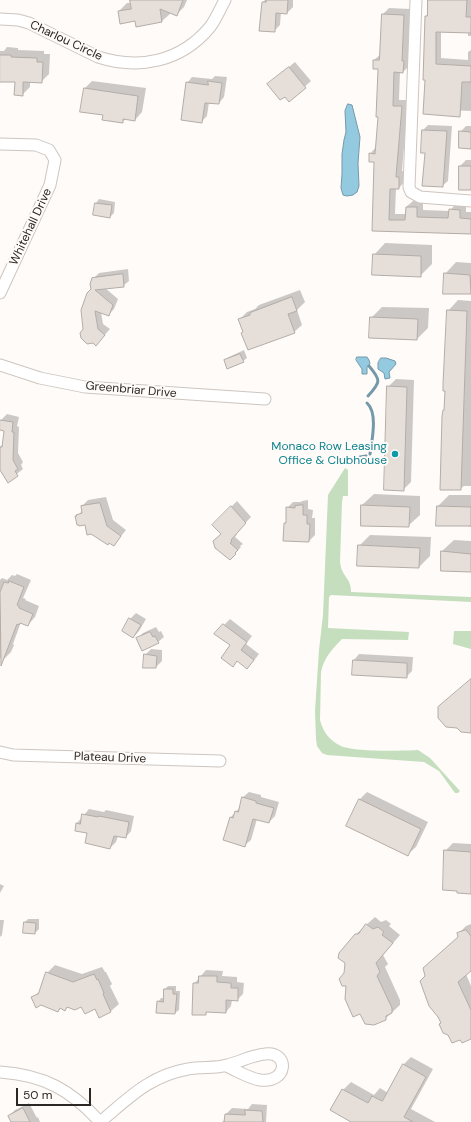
<!DOCTYPE html>
<html>
<head>
<meta charset="utf-8">
<style>
  body { margin:0 }
  #map { position:relative; width:471px; height:1122px; overflow:hidden; background:#fefbf8; font-family:"DM Sans",sans-serif }
  canvas { display:block }
  .scale { position:absolute; left:16px; top:1088px; width:75px; height:18px; box-sizing:border-box; border:2px solid #2a2725; border-top:0; padding-left:5px; font-size:12px; line-height:14px; white-space:nowrap; color:#2a2725; -webkit-text-stroke:3px #fefbf8; paint-order:stroke }
</style>
</head>
<body>
<div id="map">
<canvas width="471" height="1122"></canvas>
<div class="scale">50 m</div>
</div>
<script>
const context = document.querySelector('canvas').getContext('2d');
context.lineJoin = 'round';
function paint(path, color) {
  context.fillStyle = color;
  context.fill(path, 'evenodd');
}
function trace(path, color, width, dash) {
  context.strokeStyle = color;
  context.lineWidth = width;
  context.lineCap = dash ? 'butt' : 'round';
  context.setLineDash(dash || []);
  context.stroke(path);
}
function drawText(font, color, halo, rows, align = 'center') {
  context.font = font + ' "DM Sans",sans-serif';
  context.lineWidth = 4;
  context.setLineDash([]);
  context.textBaseline = 'middle';
  context.strokeStyle = halo;
  context.fillStyle = color;
  for (const [text, x, y, turn = 0] of rows) {
    context.save();
    context.translate(x, y);
    context.rotate((+turn || 0) * Math.PI / 180);
    context.textAlign = isNaN(turn) ? turn : align;
    if (halo) context.strokeText(text, 0, 0);
    context.fillText(text, 0, 0);
    context.restore();
  }
}
paint(new Path2D(`
  M345,468L348,470V496H343L342,502L340,562C342,578 351,577 351,592L471,597V602L331,595L329,597L328,628L409,632L408,640L342,639C332,649 324,658 321,672L320,720C323,732 330,741 341,746C354,752 402,751 418,750L430,758L460,791L458,793H455L439,771L424,762L327,755L322,753L317,746L316,739L315,711L319,650L323,615L328,495Z
  M454,631H471V649L453,644Z`), '#c4debe');
const water = new Path2D(`
  M348,104L352,105L360,137L358,163L359,186L357,192L353,195L347,196L343,195L341,188L342,174V154L344,140L346,132L345,111Z
  M357,357H367L369,360L370,364L367,367V374H362V369L356,360Z
  M381,358H386L395,361L396,364L389,372L390,378L385,379L384,373L378,369V363Z`);
paint(water, '#94cae0');
trace(water, '#7499a8', 1);
paint(new Path2D(`
  M131,0H187L184,7L177,14L169,12L170,14L162,21L136,26L135,20L119,11L127,3H131Z
  M265,0H293V7L287,13L281,12L280,25L274,31L263,2Z
  M428,0H471V36H468V32L441,31V58L468,60V52L471,50V111L424,109L426,79V16L428,14Z
  M389,8L410,9L408,55H410V65L403,72L400,71L399,100H408L402,171H405V181L399,188H396L395,214H406V207L413,201H423V210L450,211L456,203L466,204V212H471V234L373,230L375,161L370,154L376,147L379,116V68L374,60L381,54L383,14Z
  M7,47L18,48V50L44,51V54H50L49,74L41,82L30,81V87L22,95L16,81H0V51H4Z
  M295,62L311,81L289,101L274,79Z
  M215,76L227,77L224,97L219,103L209,102L207,116L201,122L187,83L192,77L212,79Z
  M92,81L146,88L142,112L135,120L126,119L122,122L104,114L85,88Z
  M428,125L452,126L448,181L442,186L423,130Z
  M466,126H471V149L460,132Z
  M466,160H471V189L460,166Z
  M99,199L115,202L114,213L110,217L96,203Z
  M385,243L432,245V264L420,276L374,255Z
  M456,262L471,263V293H444L445,274Z
  M128,269L129,281L123,286L105,288L118,299L114,309L109,314L101,312L103,324L110,329L101,339L84,329L93,279L99,273Z
  M300,290L305,302L297,310L302,325L294,332H244L240,319L247,312L255,309L259,305Z
  M458,300L471,301V486H464L460,489L444,410L445,409L448,311Z
  M382,307L429,308L428,328L417,339L371,318Z
  M244,350L247,358L243,361L225,360L229,357Z
  M396,379L414,380L411,482L403,490L388,387Z
  M7,414L19,417L17,426L19,427L18,453L23,462L21,465L23,469L8,481L1,470L0,471V447L3,444L5,430L0,429V424L1,420Z
  M374,494L420,496V515L408,526L362,505Z
  M449,495H471V527L468,526V525H437L438,506Z
  M106,497L113,520L126,530L114,545L76,517L83,510L82,506L88,500Z
  M308,500V509L313,510L312,518H315V535L309,541L284,524L287,521V508L293,502H301L302,501Z
  M237,501L251,517L236,533L237,534L235,537L243,544L240,546L241,547L230,559L222,534L213,525Z
  M370,535L431,537L430,556L419,567L359,546Z
  M454,540L471,541V571L442,570V551Z
  M17,574L31,580L23,598L26,599L25,600L39,606L35,617L28,625L21,622L13,644L14,645L11,652L4,659L0,658V580L2,578L7,580L12,575L15,576Z
  M136,613L146,619L139,631L133,637L130,619Z
  M230,619L252,636L246,644L259,654L253,662L238,660L232,666V645L224,625Z
  M156,627L159,632L161,631L164,637L158,642L138,639L143,633Z
  M151,649L162,650V661L156,667L145,655Z
  M359,654L413,657L412,671L406,677L354,660Z
  M249,792L261,795V797L279,802L275,816L269,822L257,819L251,840L245,845L231,817L241,806L243,797Z
  M367,792L428,822L416,847L408,854L359,800Z
  M89,809L104,812L106,810L134,816L131,831L126,837L118,836L116,842L110,848L88,833L76,830L77,823Z
  M453,843L471,844V893L445,851Z
  M0,884L4,886L0,893Z
  M375,917L381,922L386,920L391,924L389,926L400,935L383,955L388,964L385,967L400,1000V1005L385,1019L347,985L345,973L356,934Z
  M28,919H39V929L35,933L25,922Z
  M0,920H4L2,935L0,937Z
  M471,924V970L466,974L471,986V1038L442,1023L459,937L458,934L466,926Z
  M55,965L82,974L102,967L105,972H106L112,984L110,986L119,1004L111,1011L99,1017L95,1008L82,1006L68,1007L65,1009L61,1007L58,1011L32,998L41,990L47,973Z
  M206,970L223,971L222,976L237,977V982L244,983L243,994L237,1000H232L231,1006L226,1012L208,1011L205,1014L194,984Z
  M168,986H176V991H180L179,1010L175,1013L158,1002L161,998H164L165,989Z
  M411,1057L433,1069L411,1109L435,1122H354L343,1090L351,1082L374,1095L380,1088L388,1093L403,1065Z
  M29,1103L37,1118L38,1117L40,1122H49H12L9,1116L15,1110Z
  M252,1104L267,1105L266,1122H222L226,1119V1114L232,1108L248,1109Z`), '#0003');
trace(new Path2D(`
  M368,396C381,382 381,380 369,366
  M367,403C378,413 372,440 370,454
  M360,457L366,456`), '#7499a8', 3);
const building = new Path2D(`
  M130,0H183L177,16L160,9L162,22L136,27L135,21L120,24L118,11L131,9Z
  M266,0H288L287,14L276,13L275,32L259,31L262,2H266Z
  M428,0H467L466,17H471V33L436,32V64L471,66V82H462L460,117L423,114L425,80H423L425,16H427Z
  M382,14L404,15L402,61H404L403,73L394,72L393,106H402L396,177H399V189H390L389,220H405L406,207H417V217L448,218L449,209L460,210V218L471,219V234L372,231L374,162H369V153L375,154L378,117H376L378,69H373V60H379Z
  M0,55H11V57L37,58V62H43L42,83L23,82V96L14,95L15,82H0Z
  M289,67L306,88L289,102L285,97L280,100L267,84Z
  M208,81L222,83L219,104L205,103L202,123L181,120L186,82L208,85Z
  M84,88L138,96L135,121L123,119V123L102,120L103,115L80,112Z
  M422,130L447,131L443,187L422,186L425,153H421Z
  M459,131L471,132V149L459,148Z
  M459,166H471V190H459Z
  M95,203L112,205L110,218L93,215Z
  M373,254L421,256V277L372,275Z
  M444,273L470,275L471,294H443Z
  M123,274L124,287L95,290L113,305L109,316L95,311L98,329L105,335L96,346L93,343L87,344L81,338L80,333L83,329L81,310L87,293L91,289L90,284L92,278Z
  M292,297L297,311L288,314L295,333L248,350L241,333L243,332L238,319L250,315V313Z
  M447,310L467,311L461,490H440L442,416L443,410H444L445,391H443V384Z
  M370,317L418,319L417,340L369,338Z
  M240,354L244,362L227,369L224,360Z
  M387,386L407,387L404,491L384,490Z
  M0,420L13,422L12,432H14L13,460L18,469L15,471L18,476L8,483L0,470V447H2L4,431L0,430Z
  M100,503L107,526L121,536L114,546L109,543L108,545L91,534L87,535L85,525L79,526V525H77L75,516H77L76,515L82,513L81,506Z
  M303,505V515H307V524H310L309,542L283,541L284,523H286V507L295,508V506Z
  M361,505L410,507L409,527L361,526Z
  M231,506L246,523L231,540L232,541L230,543L238,550L235,553L236,554L230,560L215,548L213,541L221,534L212,525Z
  M437,506L471,507V526H436Z
  M358,545L420,548L419,568L357,566Z
  M441,551L471,554V572L441,571Z
  M9,581L24,587L17,605L19,606V608L33,614L28,626L20,623L19,625L17,624L1,666L0,592L4,582L8,583Z
  M129,618L141,625L133,638L122,631Z
  M223,624L247,642L241,650L254,660L247,669L237,661L233,667L221,658L230,645L214,634Z
  M150,632L153,637L155,636L159,643L142,651L136,638Z
  M144,654L157,656L156,668H143Z
  M353,660L407,663V678L352,675Z
  M471,679V733L461,732L457,728L446,727L438,718V707Z
  M242,797L256,801V803L274,808L269,823L253,819L245,847L223,840L230,817L233,818L235,811L238,812Z
  M359,799L421,829L408,856L346,826Z
  M82,814L98,817L99,816L129,822L126,838L114,836L110,849L85,843L87,833L75,831L76,823L80,824Z
  M444,850L471,852V894L457,893V891L443,890Z
  M24,922L36,923L35,934L23,933Z
  M366,924L373,929L378,927L384,932L382,935L393,943L376,963L380,972L377,976L392,1008V1013L386,1016V1020L374,1025L365,1024L360,1014L353,1017L345,999L346,986H342L339,979L344,973L345,963L338,958L339,953L355,934H358Z
  M466,930L471,936V971L458,982L471,1010V1039L462,1043L460,1040L452,1043L448,1035L443,1033L439,1024L441,1023L438,1017L429,1006L420,981L425,976L423,968L458,937L457,933Z
  M46,972L73,982L94,974L97,980L98,979L104,993L103,994L111,1012L99,1018L95,1009L85,1014L81,1007L75,1010L67,1007L65,1011L60,1008L58,1012L41,1005L36,1008L31,997L38,994Z
  M199,976H217V982L231,983V988H238V1001L226,1000V1013L206,1012V1015H192L193,983H198Z
  M164,989H173V994H177L175,1014L156,1013L157,1001L163,1002Z
  M403,1064L426,1077L404,1117L413,1122H351L330,1110L342,1089L368,1103L372,1096L382,1101Z
  M23,1108L30,1122H11L8,1116Z
  M245,1110L262,1111L263,1122H224L225,1114L245,1115Z`);
paint(building, '#e6ded8');
trace(building, '#b4aca6', 1);
const minor = new Path2D(`
  M416,0L409,187L411,192L420,197L471,201
  M0,19L18,20L29,23L98,57C139,70 181,62 210,27C216,19 220,9 225,0
  M0,144L36,145L49,150L55,160L50,185L0,293
  M0,365L40,378L85,387L265,399
  M0,752L13,755L47,756L220,761
  M0,1072C44,1075 71,1090 100,1122
  M100,1122C129,1098 149,1076 188,1069C201,1066 215,1069 227,1065C240,1062 252,1055 265,1054C290,1051 288,1084 260,1080C248,1078 236,1070 226,1066`);
trace(minor, '#cec5bf', 13);
trace(minor, '#fff', 11);
for (const [x, y, r, color] of [
  [395,454,4,"#0f9aa8"]
]) {
  const dot = new Path2D();
  dot.arc(x, y, r, 0, 2 * Math.PI);
  context.fillStyle = color;
  context.fill(dot);
  trace(dot, '#fefbf8', 1.5);
}
drawText('12px', '#2a2725', '#fefbf8', [
  ["Charlou Circle",66,41,25],
  ["Whitehall Drive",31,227,-65],
  ["Greenbriar Drive",131,390,5],
  ["Plateau Drive",110,758,2]
]);
drawText('12px', '#0d838f', '#fefbf8', [
  ["Monaco Row Leasing",387,447],
  ["Office & Clubhouse",387,461]
], 'right');
</script>
</body>
</html>
